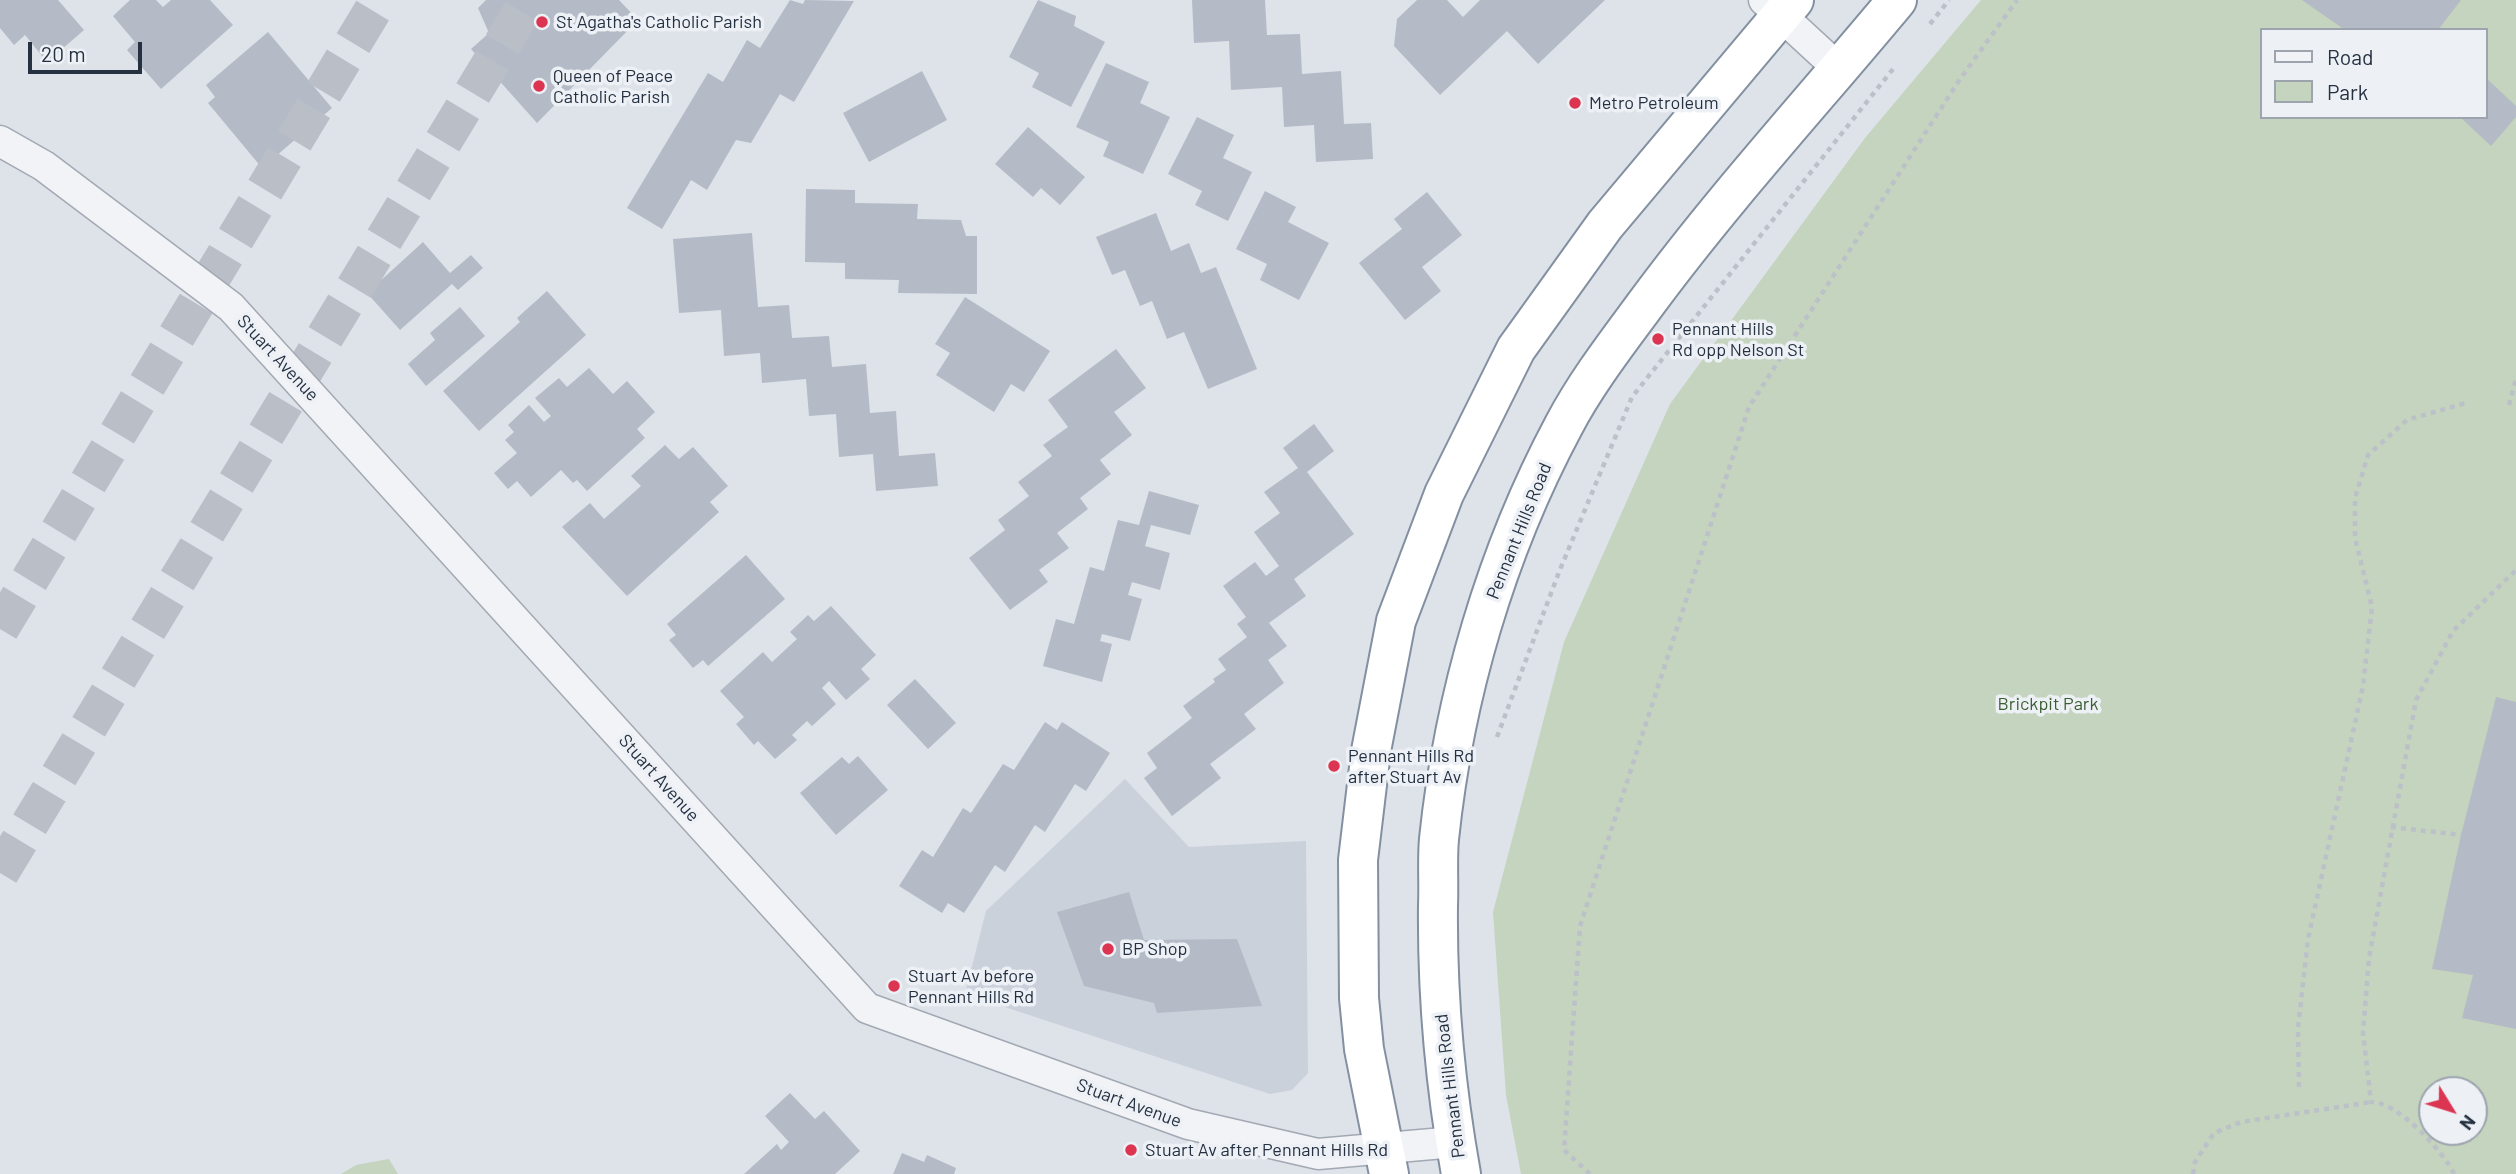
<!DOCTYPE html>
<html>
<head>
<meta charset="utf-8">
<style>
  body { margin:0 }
  #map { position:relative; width:2516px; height:1174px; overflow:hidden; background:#dee2e9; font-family:Barlow,sans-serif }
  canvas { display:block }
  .legend { position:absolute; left:2260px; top:28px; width:228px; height:91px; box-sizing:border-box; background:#edf1f6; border:2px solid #9da4ae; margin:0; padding:9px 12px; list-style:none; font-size:21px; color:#253041 }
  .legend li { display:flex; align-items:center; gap:14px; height:35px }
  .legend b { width:35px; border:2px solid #9da4ae }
  .north { position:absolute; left:2418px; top:1076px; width:70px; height:70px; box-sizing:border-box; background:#edf1f6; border:2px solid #9da4ae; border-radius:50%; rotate:128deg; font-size:19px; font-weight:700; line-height:28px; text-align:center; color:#253041 }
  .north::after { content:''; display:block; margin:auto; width:24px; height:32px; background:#dc3551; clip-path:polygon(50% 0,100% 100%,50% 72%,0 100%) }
  .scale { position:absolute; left:28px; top:42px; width:114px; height:32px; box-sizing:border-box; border:4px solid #253041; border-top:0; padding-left:9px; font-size:21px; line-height:24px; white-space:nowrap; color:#253041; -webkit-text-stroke:5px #edf1f6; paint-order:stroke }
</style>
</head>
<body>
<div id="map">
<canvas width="2516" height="1174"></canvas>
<ul class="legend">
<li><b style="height:9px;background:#f1f3f7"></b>Road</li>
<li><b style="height:19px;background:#c4d4be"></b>Park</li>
</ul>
<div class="north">N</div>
<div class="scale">20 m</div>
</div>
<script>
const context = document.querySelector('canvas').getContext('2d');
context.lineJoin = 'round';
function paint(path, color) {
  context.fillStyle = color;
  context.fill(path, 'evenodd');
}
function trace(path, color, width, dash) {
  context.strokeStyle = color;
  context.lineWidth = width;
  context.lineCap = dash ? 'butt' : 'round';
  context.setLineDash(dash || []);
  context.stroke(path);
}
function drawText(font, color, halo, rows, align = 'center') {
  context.font = font + ' Barlow,sans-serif';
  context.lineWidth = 7;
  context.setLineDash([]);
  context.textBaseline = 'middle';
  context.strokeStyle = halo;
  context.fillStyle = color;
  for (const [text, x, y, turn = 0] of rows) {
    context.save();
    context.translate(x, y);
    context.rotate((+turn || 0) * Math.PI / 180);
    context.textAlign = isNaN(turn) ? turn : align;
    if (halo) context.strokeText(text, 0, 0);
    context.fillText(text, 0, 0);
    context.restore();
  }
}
paint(new Path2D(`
  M1125,779L1189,847L1306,841L1308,1073L1292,1090L1270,1094L965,994L986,911Z`), '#cbd1db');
paint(new Path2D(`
  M1981,0H2516V1174H1521L1506,1095L1493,912L1564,642L1670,404L1865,138ZM2262,30H2486V117H2262ZM2432,1090H2474V1132H2432Z
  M389,1159L398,1174H341L356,1165Z`), '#c4d4be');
paint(new Path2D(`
  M0,0H58L84,30L47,62L25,35L14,45L0,28Z
  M130,0H156L163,7L171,0H210L233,25L161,89L127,50L135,42L113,16Z
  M486,0H619L638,20L537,123L471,49L489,33L478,8Z
  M790,0L803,4L805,0L854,1L794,102L780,94L751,143L736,140L707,190L691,180L662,229L627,208L708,73L723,82L747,40L760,48Z
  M1038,0L1076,16L1074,26L1105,42L1071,107L1032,87L1039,73L1009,57Z
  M1192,0H1265L1267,35L1300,34L1302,74L1341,71L1344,124L1371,123L1373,159L1316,162L1314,125L1284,127L1282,87L1231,90L1229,41L1194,43Z
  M1417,0H1447L1463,17L1480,0H1605L1538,64L1507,31L1440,95L1394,46L1397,19Z
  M2302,0H2461L2438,30H2345Z
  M268,32L332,108L262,168L208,103L215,97L206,85Z
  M1106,63L1149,82L1140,103L1170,117L1143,174L1103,156L1109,142L1076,127Z
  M922,71L947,120L869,162L843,113Z
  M2486,78L2516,106V117L2491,146L2460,117H2486Z
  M1197,117L1234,135L1223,158L1252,172L1228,221L1195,205L1202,191L1168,174Z
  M1028,127L1085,177L1060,205L1041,188L1033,197L995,164Z
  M806,189L855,190V203L918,204L917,219L961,220L966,236H977V294L898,293L899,280L845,279V263L805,262Z
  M1265,191L1296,207L1288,222L1329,243L1299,300L1260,280L1267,264L1236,249Z
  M1427,192L1462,235L1422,267L1441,291L1405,320L1359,263L1402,229L1394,219Z
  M1156,213L1171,251L1189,243L1201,273L1216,267L1257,369L1208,389L1184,332L1167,339L1152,301L1140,306L1125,270L1112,275L1096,237Z
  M752,233L758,307L789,305L792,338L829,336L832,367L866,364L870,413L896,411L899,456L935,453L938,486L876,491L873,454L839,457L836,414L809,416L806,379L762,383L760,353L724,356L721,310L679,313L673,239Z
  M423,242L450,273L471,255L483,268L458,290L452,284L400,330L367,293Z
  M547,291L586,335L479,431L443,391L520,322L517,318Z
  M965,297L1050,351L1024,392L1011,384L994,412L936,375L950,353L935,344Z
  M460,307L485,336L426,386L408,364L435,340L430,333Z
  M1116,349L1146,388L1114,412L1132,435L1100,460L1111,474L1080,498L1088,509L1057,533L1069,548L1039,570L1048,582L1010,610L969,558L1005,530L998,520L1029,496L1018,482L1052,456L1043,445L1068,427L1048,400Z
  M589,368L613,394L627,381L655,412L637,429L645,438L587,491L577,480L573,483L561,470L531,497L517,481L508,489L494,473L517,453L505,440L514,432L508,425L529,405L544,422L551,416L535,398L559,378L567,387Z
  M1314,424L1334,451L1307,472L1354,534L1294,579L1306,596L1269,623L1287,646L1268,660L1284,683L1244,714L1256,729L1210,764L1221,778L1172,816L1144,778L1157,768L1147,753L1192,718L1183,706L1215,682L1213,679L1226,670L1218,659L1247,637L1237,624L1246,617L1223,586L1255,562L1266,576L1279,566L1254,532L1280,513L1264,492L1298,468L1283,448Z
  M665,445L679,459L693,447L728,486L710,502L719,512L627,596L562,527L590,503L604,519L641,486L631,476Z
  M1149,491L1199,505L1190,535L1151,525L1145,546L1170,553L1160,590L1132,582L1128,595L1142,599L1130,641L1102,634L1100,641L1112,644L1102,682L1043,666L1056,619L1074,624L1090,567L1104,571L1118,520L1139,525Z
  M746,555L785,599L708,666L703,660L693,668L669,640L676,635L667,624Z
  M831,606L876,655L861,669L870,679L846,700L829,681L822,688L836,704L812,726L807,721L792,735L797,740L775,759L758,741L754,745L736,724L744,717L720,691L763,652L772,662L797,639L790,632L808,615L814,621Z
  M915,679L956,723L928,749L887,705Z
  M2496,697L2516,702V1029L2462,1018L2473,975L2432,969L2461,835Z
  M1045,722L1057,730L1062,722L1110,753L1086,791L1075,784L1045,832L1035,825L1005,872L995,865L964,913L948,903L942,913L899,886L922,850L933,857L963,808L971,813L1003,764L1014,770Z
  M858,756L888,790L836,835L800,793L842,757L849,764Z
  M1129,892L1144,940L1237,939L1262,1006L1157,1013L1154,1003L1084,986L1057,912Z
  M790,1093L815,1119L824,1111L860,1151L835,1174H744L777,1144L781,1150L789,1142L765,1116Z
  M902,1153L924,1162L927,1155L956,1168L954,1174H893Z`), '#b4bbc6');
trace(new Path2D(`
  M0,629L379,0
  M0,873L529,0`), '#b9bec7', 38, [38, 19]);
const street = new Path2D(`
  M1764,0L1839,69
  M0,141L44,166L231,307L867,1008L1188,1124L1318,1154L1455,1142`);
const highway = new Path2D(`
  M1389,1174L1364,1049L1359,998L1358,860L1371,751L1396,621L1444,494L1516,349L1605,225L1794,0
  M1461,1174C1445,1085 1437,996 1438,905C1439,883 1437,861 1439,839C1454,696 1496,552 1564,425C1586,383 1617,343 1645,305C1723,199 1813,101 1897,0`);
trace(street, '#a3a9b3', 33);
trace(highway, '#8390a1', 42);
trace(new Path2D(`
  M1930,24L1949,0
  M2509,405L2516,379
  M1497,737L1559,572L1632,397L1893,69
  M2391,827L2461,835
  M2299,1087L2298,1028L2308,939L2363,686L2372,607L2355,538V498L2368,455L2407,420L2469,402
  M1590,1174L1564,1150L1580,926L1749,407L1958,82L2017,0
  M2193,1174L2195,1162L2214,1133L2241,1122L2371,1102
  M2454,1174C2444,1152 2397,1101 2371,1102L2363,1033L2369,958L2416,700L2453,631L2516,570`), '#bcc0c8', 4.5, [5, 5]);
trace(street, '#f1f3f7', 30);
trace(highway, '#fff', 38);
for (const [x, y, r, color] of [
  [542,22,7,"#dc3551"],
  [539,86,7,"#dc3551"],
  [1575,103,7,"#dc3551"],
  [1658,339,7,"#dc3551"],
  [1334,766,7,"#dc3551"],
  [1108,949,7,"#dc3551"],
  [894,986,7,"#dc3551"],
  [1131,1150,7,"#dc3551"]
]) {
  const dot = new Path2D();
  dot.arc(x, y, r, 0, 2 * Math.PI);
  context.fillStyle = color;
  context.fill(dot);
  trace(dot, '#edf1f6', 2.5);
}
drawText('18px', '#253041', '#edf1f6', [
  ["St Agatha's Catholic Parish",556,22],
  ["Queen of Peace",553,76],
  ["Catholic Parish",553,97],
  ["Metro Petroleum",1589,103],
  ["Pennant Hills",1672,329],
  ["Rd opp Nelson St",1672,350],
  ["Pennant Hills Rd",1348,756],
  ["after Stuart Av",1348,777],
  ["BP Shop",1122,949],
  ["Stuart Av before",908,976],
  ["Pennant Hills Rd",908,997],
  ["Stuart Av after Pennant Hills Rd",1145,1150]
], 'left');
drawText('18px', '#253041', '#edf1f6', [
  ["Stuart Avenue",278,358,47],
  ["Pennant Hills Road",1519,531,-68],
  ["Stuart Avenue",659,778,48],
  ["Pennant Hills Road",1450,1086,-97],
  ["Stuart Avenue",1129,1103,20]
]);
drawText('18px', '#3b5e31', '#edf1f6', [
  ["Brickpit Park",2048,704]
]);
</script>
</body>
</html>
